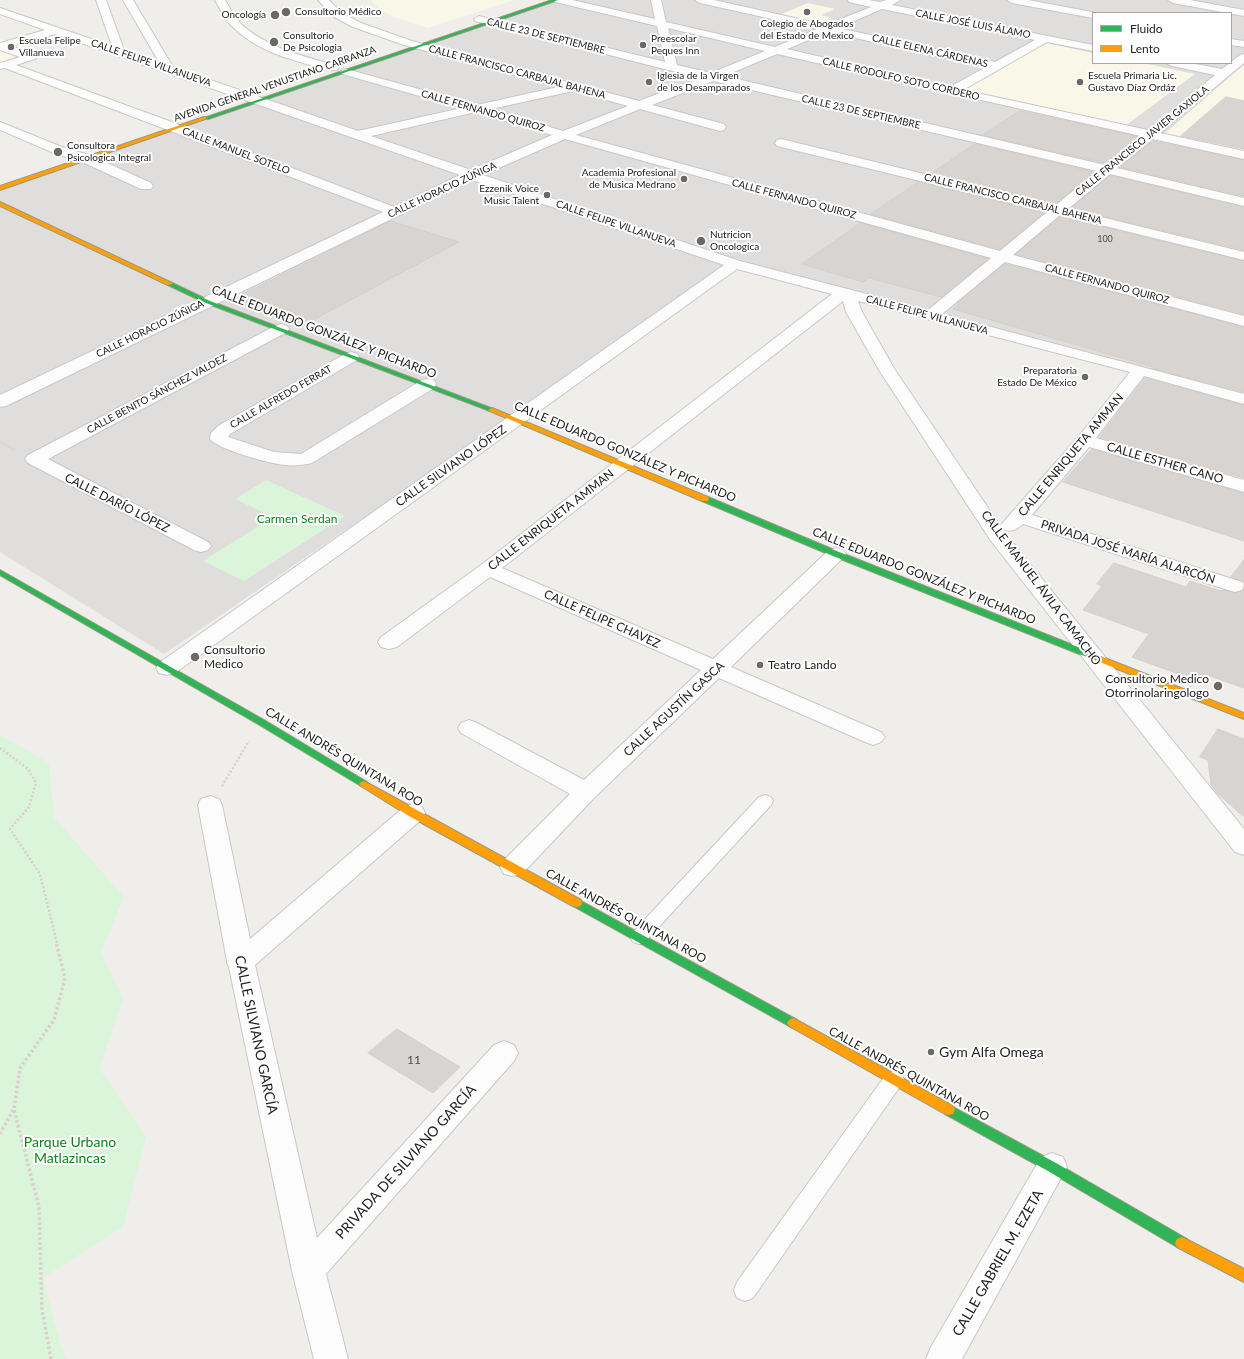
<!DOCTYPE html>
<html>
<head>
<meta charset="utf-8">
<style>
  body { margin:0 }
  #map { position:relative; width:1244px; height:1359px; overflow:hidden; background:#f0eeeb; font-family:Lato,sans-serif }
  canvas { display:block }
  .legend { position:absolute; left:1092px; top:12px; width:140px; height:52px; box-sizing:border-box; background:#fff; border:1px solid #a7a7a7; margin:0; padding:5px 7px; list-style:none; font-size:12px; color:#222 }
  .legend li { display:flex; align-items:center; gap:8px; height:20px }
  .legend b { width:20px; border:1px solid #a7a7a7 }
</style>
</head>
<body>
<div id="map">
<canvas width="1244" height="1359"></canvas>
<ul class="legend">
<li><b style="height:5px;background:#30b455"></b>Fluido</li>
<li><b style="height:5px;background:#ff9f0a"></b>Lento</li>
</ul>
</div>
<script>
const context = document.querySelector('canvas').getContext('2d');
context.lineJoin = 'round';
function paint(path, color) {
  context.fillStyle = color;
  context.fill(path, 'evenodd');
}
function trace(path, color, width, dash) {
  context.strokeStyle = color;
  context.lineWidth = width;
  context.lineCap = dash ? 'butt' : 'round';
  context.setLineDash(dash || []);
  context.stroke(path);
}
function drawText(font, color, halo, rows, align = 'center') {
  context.font = font + ' Lato,sans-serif';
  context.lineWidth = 4;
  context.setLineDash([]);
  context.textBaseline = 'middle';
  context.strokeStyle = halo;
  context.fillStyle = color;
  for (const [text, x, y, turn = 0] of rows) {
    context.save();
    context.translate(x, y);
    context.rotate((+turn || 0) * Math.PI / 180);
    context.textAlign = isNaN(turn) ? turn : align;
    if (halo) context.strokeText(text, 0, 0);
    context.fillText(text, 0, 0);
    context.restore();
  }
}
paint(new Path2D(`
  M557,0H1244V401L735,264L164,654L0,552V188ZM1093,13H1231V63H1093Z`), '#dfdedc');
paint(new Path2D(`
  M371,0H514L428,28L394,17L379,9Z
  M808,3L835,9L821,15L832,18L819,24L779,15Z
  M0,39L45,55L0,68Z
  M1046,43L1093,53V63H1143L1195,74L1125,126L962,90Z
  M1244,65V152L1163,135L1226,80Z`), '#f8f7e8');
paint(new Path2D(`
  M266,480L345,516L244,581L203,561L273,517L235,499Z
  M0,735L49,763L54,817L124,897L101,952L123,999L99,1068L146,1137L123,1226L43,1278L61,1347L66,1359H0Z`), '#daf5da');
const building = new Path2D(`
  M1226,97L1244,101V149L1181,136Z
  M1020,111L1100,128L1138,137L1105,163L983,135Z
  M1153,141L1244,160V196L1120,167Z
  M975,144L1094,172L1055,204L931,174Z
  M1110,176L1244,207V250L1071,208Z
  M919,182L1044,213L1000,249L871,214Z
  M1060,217L1244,261V314L1016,254Z
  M391,221L459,242L300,327L230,301Z
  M861,223L988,259L941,297L869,278L863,282L802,264Z
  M1005,264L1244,327V392L1152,368L1153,367L953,309L960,303H958Z
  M1145,378L1244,405V478L1099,437Z
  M1092,449L1244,493V541L1063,482Z
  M1244,560V582L1231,577Z
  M1114,563L1186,587L1190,581L1221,591L1222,590L1235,593L1242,591L1244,589V688L1204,674L1200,682L1132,657L1149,634L1083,610L1102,586L1097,584Z
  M1218,729L1244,739V817L1217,793L1211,785L1208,760L1200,757Z
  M397,1029L460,1067L433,1093L368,1053Z`);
paint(building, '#d7d4d2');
trace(building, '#d3d0cc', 1);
const lane = new Path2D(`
  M765,795L771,797L773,801L771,805L645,942L639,944L633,942L630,937L633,932L759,797Z
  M894,1071L901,1073L904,1079L901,1085L753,1298L745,1301L737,1298L734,1290L737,1282L887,1073Z`);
const street = new Path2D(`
  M96,0H106L124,50L159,62L123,0H133L173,67L358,131L462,108L342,74L340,72L342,70L346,69L477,105L558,87L404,45L353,27L334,17L318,0H329L342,13L361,23L412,41L639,101L700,78L475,21L474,19L479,16L665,62L657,26L555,2L554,0H572L655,19L651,0H661L666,22L775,47L817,29L700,3L695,0H714L826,25L871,7L849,2L848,0H868L880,2L886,0H900L892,5L1093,45V51L1047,42L963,90L1148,130L1215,75L1172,66L1166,63H1190L1222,69L1240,55L1244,54V63L1160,133L1244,151V159L1153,139L1117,168L1244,198V206L1110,174L1068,209L1244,252V260L1060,215L1013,255L1244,316V326L1005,262L942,314L1244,394V404L1144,376L1096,438L1244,480V492L1089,447L1032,515L1242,582L1244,584L1242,590L1235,592L1228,590L1023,524C1016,530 1012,532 1003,530L1000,526L1079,436L1130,372L858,301L862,312L895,370L1005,533L1244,829V855L1235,852L991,541L879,370L846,312L843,301L502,568L713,659L829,550L836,548L843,550L846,554L843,558L731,667L881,732L885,737L881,742L873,745L865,742L719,678L594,798L522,874L513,876L504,874L500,867L504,860L570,794L461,733L458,728L461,723L469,720L477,723L584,780L701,670L490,577L397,647L389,649L381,647L378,642L381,637L481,565L832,294L737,269L175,673L167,675L159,673L156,668L159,663L724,265L472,180L6,406L0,407V395L383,212L5,68L0,69V63L20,57L0,50V43L45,30L0,14V8L112,46ZM882,9L1035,40L995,62L838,28ZM668,28L765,51L711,73L677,65ZM828,32L986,67L950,87L787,49ZM55,34L460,175L394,207L169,121L16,65L35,59L37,57L35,55L11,46ZM777,54L1141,136L1105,165L724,76ZM713,81L1097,171L1055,206L781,139L777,140L775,143L777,146L1047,212L1000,251L576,135L640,109L720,131L724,130L726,127L724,124L652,105ZM573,91L628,106L563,131L491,109ZM476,112L552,135L471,170L371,136ZM565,139L991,258L928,310L740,261L483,175Z
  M215,0H225C230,8 234,17 240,23C266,48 304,56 337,66L339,68L337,70H329C296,61 259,53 234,28C225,21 221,10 215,0Z
  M1007,0H1028L1097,13H1093V18L1012,3Z
  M1168,0H1190L1244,10V16L1173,3Z
  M1231,39L1244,41V47L1231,45Z
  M0,122L62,147L92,156L151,183L153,186L151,189H141L82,162L54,153L0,130Z
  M281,324L287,326L289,329L287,332L48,459L208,542L211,546L208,550L201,552L194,550L28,463L25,459L28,455L275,326Z
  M351,352L357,354L359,357L357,360L230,434L228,437L274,452L301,454L422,380L428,379L434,380L436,384L434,388L312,463C303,465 294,466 285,465C271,464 217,449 210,439L211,433L218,426L345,354Z
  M210,796L219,799L222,805L250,939L404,807L413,804L422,807L425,813L422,819L255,965L317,1238L494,1045L504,1041L514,1045L518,1053L514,1061L326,1274L348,1359H314L292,1271L229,967L227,963V961L198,805L201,799Z
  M1052,1153L1063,1157L1067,1167L962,1359H926L931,1347L1041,1157Z`);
const fast = new Path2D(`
  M552,0H558L208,119L204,118Z
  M170,282L210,301L496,410L494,411H490L206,303L168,285L167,284Z
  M702,497H708L839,552L1103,657L1104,659L1100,662L1097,661L833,556L702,501L701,499Z
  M0,570L264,720L367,782L369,784L367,786H361L258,724L0,575Z
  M577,899L797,1020L799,1023L797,1026L793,1028L789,1026L573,906L572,903L573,900Z
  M949,1105L1056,1163L1187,1239L1189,1243L1187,1247L1182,1249L1177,1247L1048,1171L945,1114L943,1110L945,1106Z`);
const slow = new Path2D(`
  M204,117L208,118L0,190V186Z
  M0,202L172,283L173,284L168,285L0,206Z
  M492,408L708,497L709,499L708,501H702L490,411L488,410Z
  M1100,656L1244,713V719L1097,661L1096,659L1097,657Z
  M364,781L581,900L582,903L581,906L577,907L573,906L409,816L361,786L359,784L361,782Z
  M793,1018L953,1106L955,1110L953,1114L949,1115L945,1114L789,1026L787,1023L789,1020Z
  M1182,1237L1244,1269V1282L1177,1247L1175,1243L1177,1239Z`);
trace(lane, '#c9c8c7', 2);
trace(street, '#c9c8c7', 2);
trace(fast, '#999a82', 2);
trace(slow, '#999a82', 2);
trace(new Path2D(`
  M0,442L15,450`), '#dccecd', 2, [1.5, 1.5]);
trace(new Path2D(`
  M0,748L28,769L36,783L29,807L10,829L40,874L57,943
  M222,786L249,741`), '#dccecd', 2.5, [2, 2]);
trace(new Path2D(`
  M0,1134L13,1110
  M51,1359L42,1309L39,1207L14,1110L20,1068L54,1020L65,978L56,942`), '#dccecd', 3.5, [2.5, 2.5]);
paint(lane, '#fdfcfc');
paint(street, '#fdfcfc');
paint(fast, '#30b455');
paint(slow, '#ff9f0a');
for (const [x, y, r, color] of [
  [286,12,5,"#6a6968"],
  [807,12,4,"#6a6968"],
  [275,15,5,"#6a6968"],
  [274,42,5,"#6a6968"],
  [643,45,4,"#6a6968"],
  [11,47,4,"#6a6968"],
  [649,82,4,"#6a6968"],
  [1080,82,4,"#6a6968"],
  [58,152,5,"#6a6968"],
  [684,179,4,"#6a6968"],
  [547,195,4,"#6a6968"],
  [701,241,5,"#6a6968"],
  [1085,377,4,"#6a6968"],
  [195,657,5,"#6a6968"],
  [760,665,4,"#6a6968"],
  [1218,686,5,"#6a6968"],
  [931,1052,4,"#6a6968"]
]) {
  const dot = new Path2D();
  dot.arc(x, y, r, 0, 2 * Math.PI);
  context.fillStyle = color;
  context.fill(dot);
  trace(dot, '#fff', 1.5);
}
drawText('9px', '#4f4e4e', null, [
  ["100",1105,239]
]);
drawText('10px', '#222', '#fff', [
  ["Consultorio Médico",295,12],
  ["Oncología",266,15,"right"],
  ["Colegio de Abogados",807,24,"center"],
  ["del Estado de Mexico",807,36,"center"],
  ["Consultorio",283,36],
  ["De Psicologia",283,48],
  ["Preescolar",651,39],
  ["Peques Inn",651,51],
  ["Escuela Felipe",19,41],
  ["Villanueva",19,53],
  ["Iglesia de la Virgen",657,76],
  ["de los Desamparados",657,88],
  ["Escuela Primaria Lic.",1088,76],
  ["Gustavo Díaz Ordáz",1088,88],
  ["Consultora",67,146],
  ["Psicologica Integral",67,158],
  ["Academia Profesional",676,173,"right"],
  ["de Musica Medrano",676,185,"right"],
  ["Ezzenik Voice",539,189,"right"],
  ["Music Talent",539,201,"right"],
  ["Nutricion",710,235],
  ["Oncologica",710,247],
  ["Preparatoria",1077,371,"right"],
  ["Estado De México",1077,383,"right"]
], 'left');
drawText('10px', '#222', '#fff', [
  ["CALLE JOSÉ LUIS ÁLAMO",973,24,11],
  ["CALLE 23 DE SEPTIEMBRE",546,36,14],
  ["CALLE ELENA CÁRDENAS",930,51,13],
  ["CALLE FELIPE VILLANUEVA",151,63,19],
  ["CALLE FRANCISCO CARBAJAL BAHENA",517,72,15],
  ["CALLE RODOLFO SOTO CORDERO",901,79,13],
  ["AVENIDA GENERAL VENUSTIANO CARRANZA",275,84,-19],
  ["CALLE FERNANDO QUIROZ",483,111,16],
  ["CALLE 23 DE SEPTIEMBRE",861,112,13],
  ["CALLE FRANCISCO JAVIER GAXIOLA",1142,141,-39],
  ["CALLE MANUEL SOTELO",236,151,21],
  ["CALLE HORACIO ZÚÑIGA",442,190,-25],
  ["CALLE FERNANDO QUIROZ",794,199,15],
  ["CALLE FRANCISCO CARBAJAL BAHENA",1013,199,14],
  ["CALLE FELIPE VILLANUEVA",616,224,19],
  ["CALLE FERNANDO QUIROZ",1107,284,15],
  ["CALLE FELIPE VILLANUEVA",927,315,15],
  ["CALLE HORACIO ZÚÑIGA",150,329,-26],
  ["CALLE BENITO SÁNCHEZ VALDEZ",157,394,-28],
  ["CALLE ALFREDO FERRAT",281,397,-30]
]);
drawText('12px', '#222', '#fff', [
  ["CALLE EDUARDO GONZÁLEZ Y PICHARDO",324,332,21],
  ["CALLE EDUARDO GONZÁLEZ Y PICHARDO",625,452,23],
  ["CALLE ENRIQUETA AMMAN",1071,455,-50],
  ["CALLE ESTHER CANO",1165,463,16],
  ["CALLE SILVIANO LÓPEZ",451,466,-35],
  ["CALLE DARÍO LÓPEZ",117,503,27],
  ["CALLE ENRIQUETA AMMAN",551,520,-38],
  ["PRIVADA JOSÉ MARÍA ALARCÓN",1128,552,18],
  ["CALLE EDUARDO GONZÁLEZ Y PICHARDO",924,576,22],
  ["CALLE MANUEL ÁVILA CAMACHO",1041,588,53],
  ["CALLE FELIPE CHAVEZ",602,619,24],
  ["CALLE AGUSTÍN GASCA",674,709,-43],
  ["CALLE ANDRÉS QUINTANA ROO",344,757,31],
  ["CALLE ANDRÉS QUINTANA ROO",626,916,29],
  ["CALLE ANDRÉS QUINTANA ROO",909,1074,29]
]);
drawText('12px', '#0c8416', '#fff', [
  ["Carmen Serdan",297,519]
]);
drawText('12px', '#222', '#fff', [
  ["Consultorio",204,650],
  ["Medico",204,664],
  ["Teatro Lando",768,665],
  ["Consultorio Medico",1209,679,"right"],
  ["Otorrinolaringologo",1209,693,"right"]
], 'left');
drawText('12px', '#4f4e4e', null, [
  ["11",414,1060]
]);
drawText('14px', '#222', '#fff', [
  ["CALLE SILVIANO GARCÍA",256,1035,78],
  ["PRIVADA DE SILVIANO GARCÍA",406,1162,-48],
  ["CALLE GABRIEL M. EZETA",998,1263,-60]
]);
drawText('14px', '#222', '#fff', [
  ["Gym Alfa Omega",939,1052]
], 'left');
drawText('14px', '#0c8416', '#fff', [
  ["Parque Urbano",70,1142],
  ["Matlazincas",70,1158]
]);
</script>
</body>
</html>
